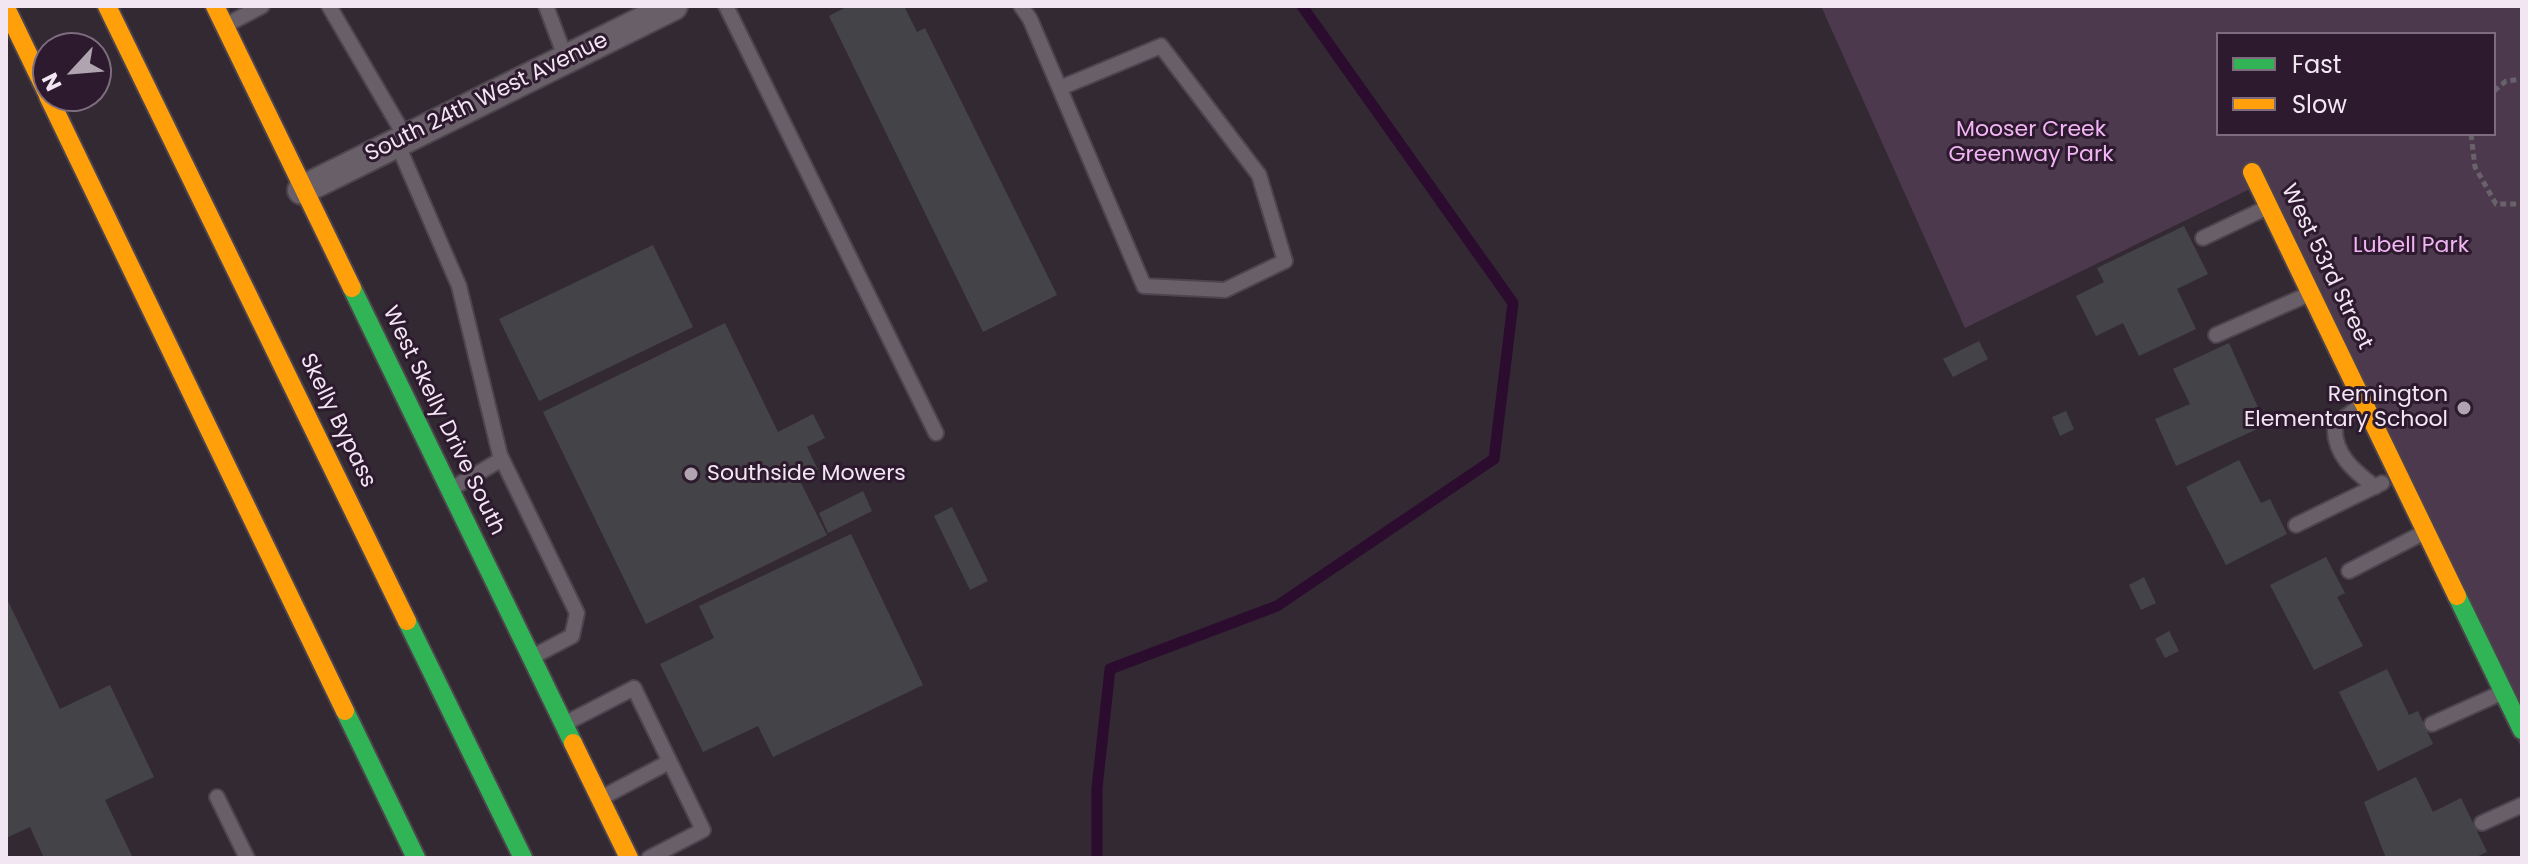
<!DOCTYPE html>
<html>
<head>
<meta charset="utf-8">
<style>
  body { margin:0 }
  #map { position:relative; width:2528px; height:864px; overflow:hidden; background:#332933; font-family:Poppins,sans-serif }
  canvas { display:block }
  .frame { position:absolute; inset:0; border:8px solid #f3e6f3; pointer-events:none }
  .legend { position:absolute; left:2216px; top:32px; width:280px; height:104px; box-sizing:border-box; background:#2d1a2e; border:2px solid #7c6c7d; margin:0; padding:10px 14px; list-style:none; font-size:24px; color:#f3e6f3 }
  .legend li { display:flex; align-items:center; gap:16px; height:40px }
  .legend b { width:40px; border:2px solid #7c6c7d }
  .north { position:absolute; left:32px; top:32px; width:80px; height:80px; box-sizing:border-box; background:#2d1a2e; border:2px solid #7c6c7d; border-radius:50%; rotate:244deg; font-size:22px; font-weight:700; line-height:32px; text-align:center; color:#f3e6f3 }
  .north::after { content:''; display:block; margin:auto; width:28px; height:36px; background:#b0a4b0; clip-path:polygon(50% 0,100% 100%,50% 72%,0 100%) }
</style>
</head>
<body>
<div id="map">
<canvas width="2528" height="864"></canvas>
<div class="frame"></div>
<ul class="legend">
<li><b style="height:10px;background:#30b455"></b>Fast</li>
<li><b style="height:10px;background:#ff9f0a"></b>Slow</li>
</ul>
<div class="north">N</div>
</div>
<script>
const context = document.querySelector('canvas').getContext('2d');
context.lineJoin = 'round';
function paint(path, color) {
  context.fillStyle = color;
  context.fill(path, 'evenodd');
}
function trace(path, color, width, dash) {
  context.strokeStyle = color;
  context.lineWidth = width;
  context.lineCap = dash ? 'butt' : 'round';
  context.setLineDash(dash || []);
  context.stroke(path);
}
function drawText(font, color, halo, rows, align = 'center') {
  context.font = font + ' Poppins,sans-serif';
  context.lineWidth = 6;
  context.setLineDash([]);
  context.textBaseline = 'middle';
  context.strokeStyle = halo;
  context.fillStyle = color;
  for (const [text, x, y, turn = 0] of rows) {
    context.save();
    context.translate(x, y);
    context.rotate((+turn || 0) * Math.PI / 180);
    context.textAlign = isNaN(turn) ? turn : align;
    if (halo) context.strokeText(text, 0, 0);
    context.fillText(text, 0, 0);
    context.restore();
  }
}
paint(new Path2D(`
  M1821,6H2522V750L2258,185L1965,328ZM2218,34H2494V134H2218Z`), '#4c394d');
trace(new Path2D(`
  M1097,858V788L1110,669L1277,606L1494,459L1513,303L1302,6`), '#2b0c2e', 11);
paint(new Path2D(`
  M848,6H904L917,32L925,28L1057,295L983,332L829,16Z
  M2184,226L2208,274L2177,289L2196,329L2139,356L2123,323L2096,336L2076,296L2104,282L2097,268Z
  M653,245L693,327L539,401L499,319Z
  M725,323L778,432L813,414L825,438L807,447L818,470L799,479L827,535L646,624L543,412Z
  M1979,341L1988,359L1953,377L1943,359Z
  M2229,343L2266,425L2176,466L2155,419L2190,404L2173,369Z
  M2066,411L2074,429L2060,436L2052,417Z
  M2239,460L2261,503L2270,499L2287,534L2226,565L2186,487Z
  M863,491L872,511L828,533L819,513Z
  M952,507L988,581L970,590L934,516Z
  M851,534L923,685L773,757L758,726L703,752L660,664L714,638L699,606Z
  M2326,557L2345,593L2337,597L2363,646L2314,670L2270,585Z
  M2144,577L2156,603L2141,610L2129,585Z
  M6,597L60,709L110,685L154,777L105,800L133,858H44L30,827L6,838Z
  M2169,631L2179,651L2165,658L2155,639Z
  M2387,669L2409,715L2418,711L2433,744L2378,771L2339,692Z
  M2416,777L2433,812L2461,798L2487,852L2474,858H2386L2364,802Z`), '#444448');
const lane = new Path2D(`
  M329,6L406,138
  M546,6L566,59
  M726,6L936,433
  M1021,6L1030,19L1144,286L1225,290L1285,261L1259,175L1161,46L1060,88
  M228,24L262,6
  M397,143L459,286L500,455L577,613L572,636L534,656
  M2203,238L2268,207
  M2216,335L2307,295
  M2361,405L2335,425C2333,454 2354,471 2375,487
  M451,489L502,459
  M2296,525L2382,483
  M2349,571L2423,533
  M566,723L634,688L703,830L649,858
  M2432,724L2501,693
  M217,797L247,858
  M601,798L669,762
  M2482,823L2522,805`);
const street = new Path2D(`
  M302,190L673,6`);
const fast = new Path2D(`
  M352,288L573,743
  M2457,596L2522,730
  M407,621L523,858
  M345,711L416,858`);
const slow = new Path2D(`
  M107,6L407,621
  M215,6L352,288
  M6,8L48,95
  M48,96L345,711
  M2252,172L2457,596
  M573,743L629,858`);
trace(lane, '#4d444e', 18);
trace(street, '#4d444e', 32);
trace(fast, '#4d444e', 22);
trace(slow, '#4d444e', 22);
trace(new Path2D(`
  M2494,91L2506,81L2522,79
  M2471,134L2475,167L2496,204H2522`), '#69626a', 5, [6, 4]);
trace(lane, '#685f68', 14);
trace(street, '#685f68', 28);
trace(fast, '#30b455', 18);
trace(slow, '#ff9f0a', 18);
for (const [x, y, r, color] of [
  [2464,408,8,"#b0a4b0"],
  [691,474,8,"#b0a4b0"]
]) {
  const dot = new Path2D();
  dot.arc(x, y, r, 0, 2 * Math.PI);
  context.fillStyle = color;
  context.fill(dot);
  trace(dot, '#2d1a2e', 3);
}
drawText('22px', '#f3e6f3', '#2d1a2e', [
  ["South 24th West Avenue",487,98,-26],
  ["West 53rd Street",2326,267,64],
  ["Skelly Bypass",337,421,64],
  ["West Skelly Drive South",443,421,64]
]);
drawText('22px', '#f1b5f4', '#2d1a2e', [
  ["Mooser Creek",2031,130],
  ["Greenway Park",2031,155],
  ["Lubell Park",2411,246]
]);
drawText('22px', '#f3e6f3', '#2d1a2e', [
  ["Remington",2448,395],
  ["Elementary School",2448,420],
  ["Southside Mowers",707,474,"left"]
], 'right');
</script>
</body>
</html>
